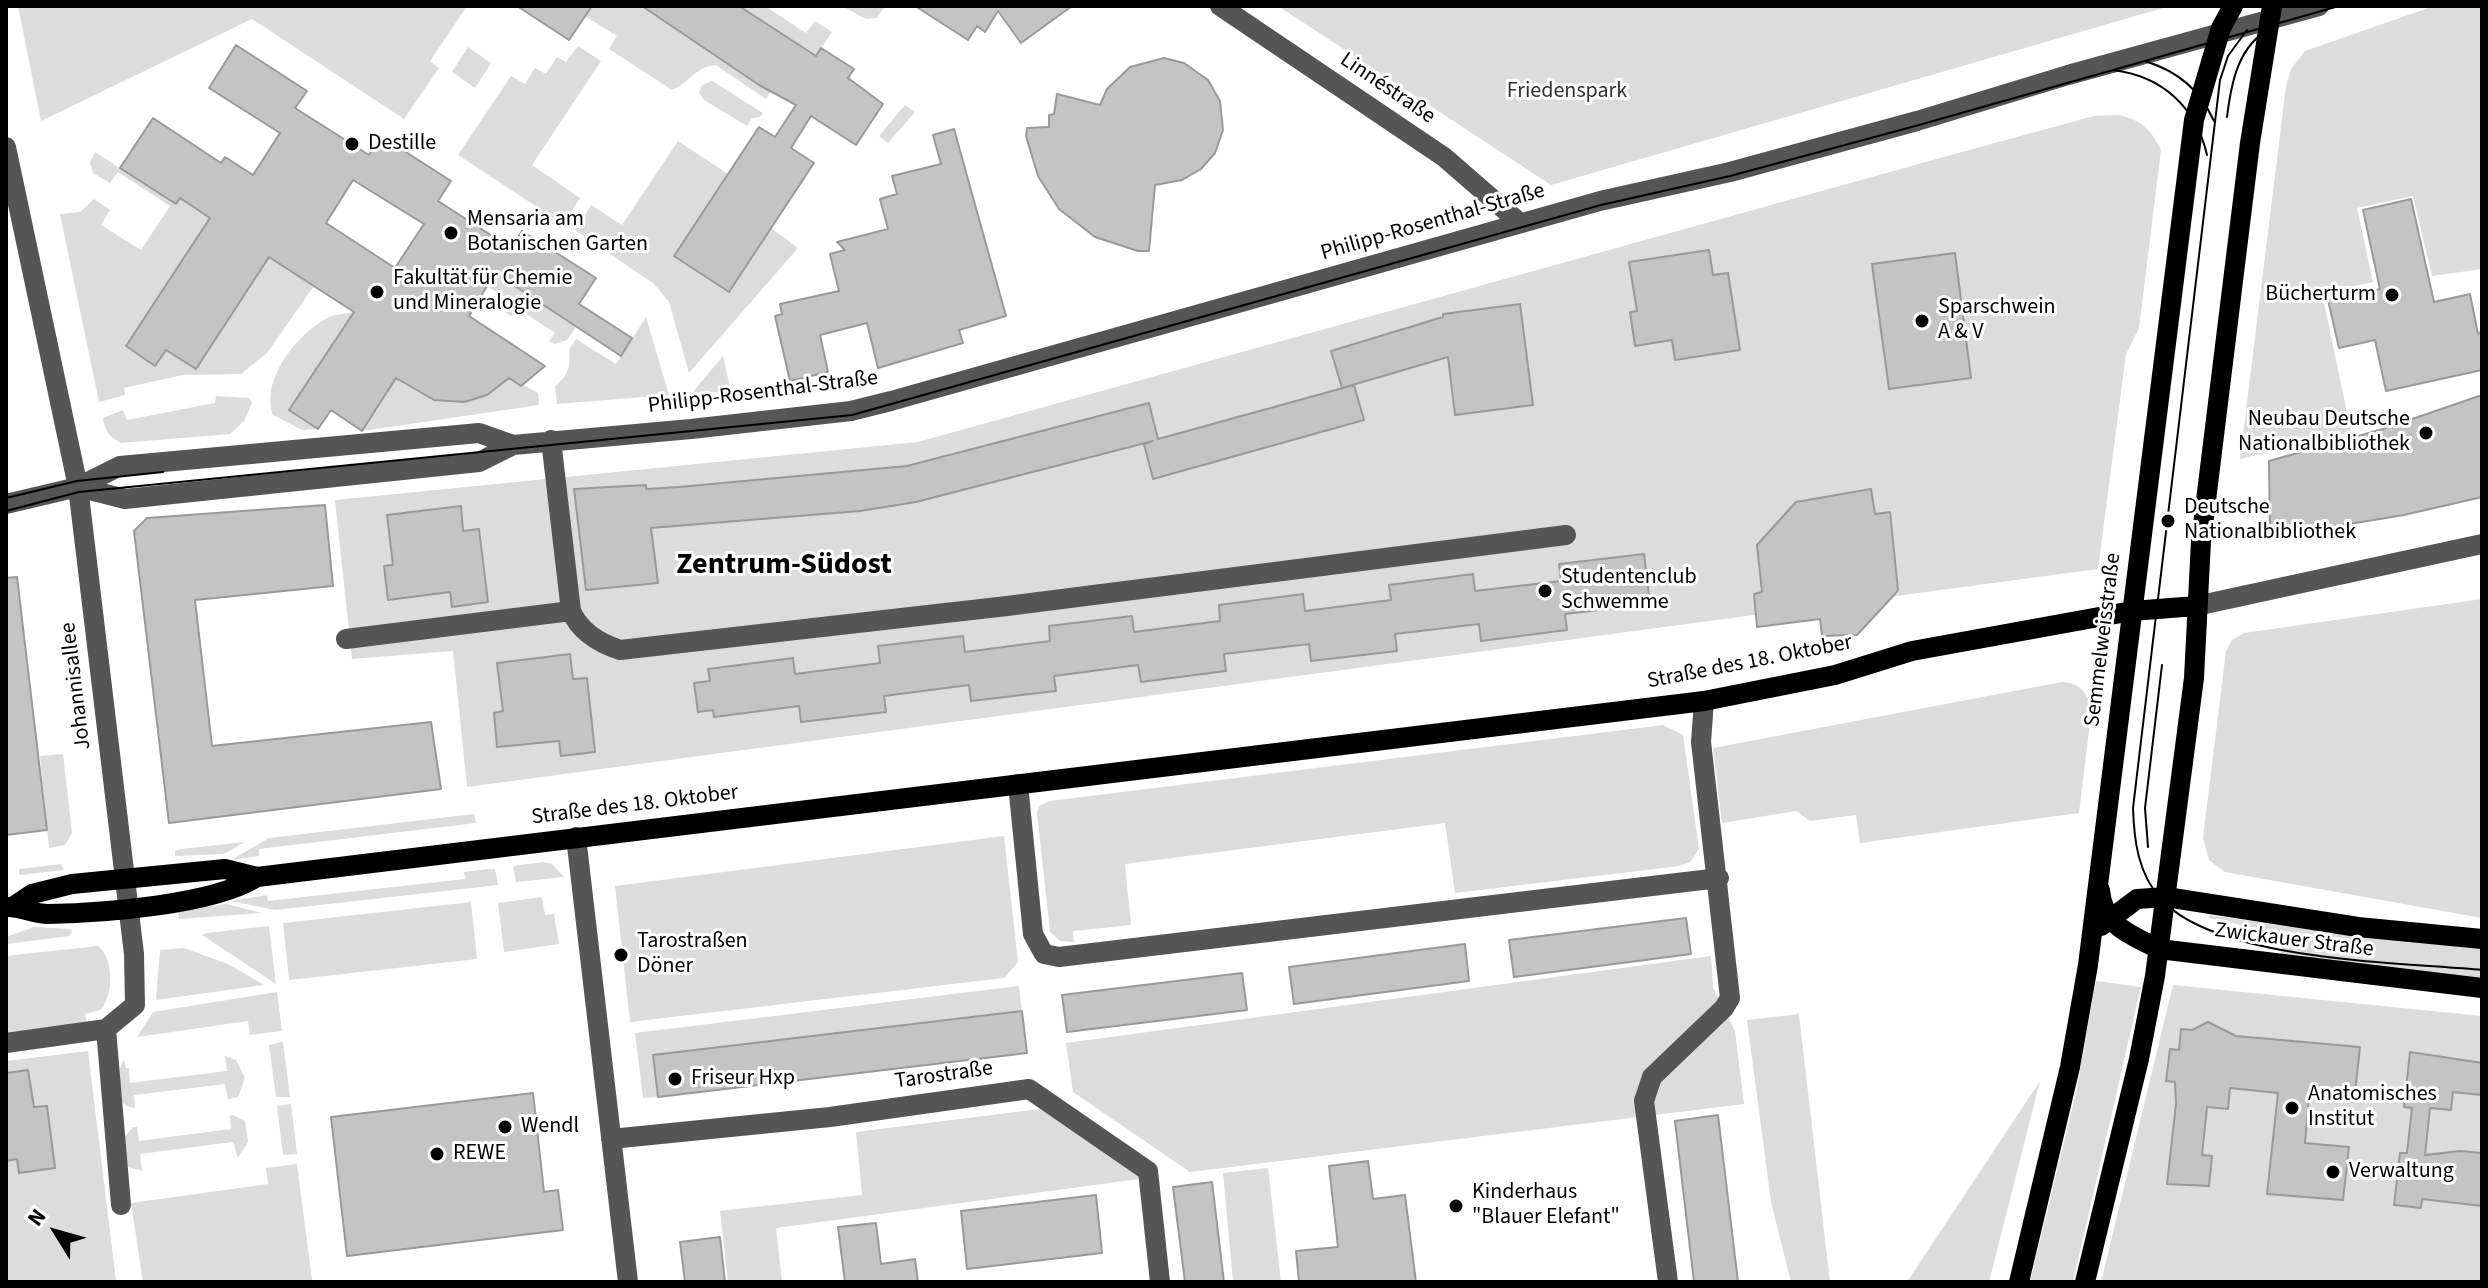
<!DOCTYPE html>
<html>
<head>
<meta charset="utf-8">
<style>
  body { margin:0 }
  #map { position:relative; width:2488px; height:1288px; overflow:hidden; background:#fff; font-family:"Source Sans 3",sans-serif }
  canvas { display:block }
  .frame { position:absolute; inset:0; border:8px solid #000; pointer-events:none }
  .north { position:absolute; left:16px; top:1192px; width:80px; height:80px; -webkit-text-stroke:6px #fff; paint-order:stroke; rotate:307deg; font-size:22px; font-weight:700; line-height:32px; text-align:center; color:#000 }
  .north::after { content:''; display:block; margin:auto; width:28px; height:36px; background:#000; clip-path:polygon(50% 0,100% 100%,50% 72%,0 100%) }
</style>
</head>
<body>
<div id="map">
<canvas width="2488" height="1288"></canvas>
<div class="frame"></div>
<div class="north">N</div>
</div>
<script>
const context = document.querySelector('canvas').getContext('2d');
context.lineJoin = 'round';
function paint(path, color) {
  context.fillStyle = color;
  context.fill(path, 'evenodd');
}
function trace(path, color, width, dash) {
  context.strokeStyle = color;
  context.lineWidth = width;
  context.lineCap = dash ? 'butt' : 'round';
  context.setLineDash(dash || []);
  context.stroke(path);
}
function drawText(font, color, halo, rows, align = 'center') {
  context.font = font + ' "Source Sans 3",sans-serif';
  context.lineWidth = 6;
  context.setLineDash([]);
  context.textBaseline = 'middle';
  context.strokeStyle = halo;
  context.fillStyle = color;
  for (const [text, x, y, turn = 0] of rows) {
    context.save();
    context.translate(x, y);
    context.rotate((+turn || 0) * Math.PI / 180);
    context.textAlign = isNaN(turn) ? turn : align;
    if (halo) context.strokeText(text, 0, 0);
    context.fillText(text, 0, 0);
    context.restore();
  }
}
paint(new Path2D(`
  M18,6H467L430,61L439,68L404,119L252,19L41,121Z
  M592,6H642L758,85L772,90L766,99L716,65C694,67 690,83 672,90L609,49L617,36L585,16Z
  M739,6H765L806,33L815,21L832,32L816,56Z
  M842,6H885L877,18L866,19Z
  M1278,6H2170L1551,185Z
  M2434,6H2482V269L2432,276L2413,196L2357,208L2373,282L2322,293L2351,432L2240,459L2286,86L2291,69L2305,51Z
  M578,46L601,61L532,165L580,198L563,224L458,155L511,76L525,84L535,68L546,74L557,57L566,62Z
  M468,47L491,63L475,88L452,72Z
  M712,81L763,113L760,117L752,118L747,126L704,100L699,93L702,85Z
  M905,105L915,112L888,143L879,136Z
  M2119,115C2141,120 2151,129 2161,150L2139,328L2126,354L2098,569L467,787L453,651L352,659L335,500L918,442L1951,155L2094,116Z
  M678,141L728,174L675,256L729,292L771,228L798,248L689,373L669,302L654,284L575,230L591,205L622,225Z
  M95,152L175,204L188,185L193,206L210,218L126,347L155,366L166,350L196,369L269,257L314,286L267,353L241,374L183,375L124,388L125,395L99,402L60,214L80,212L94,199L110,210L101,225L141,250L170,206L118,172L110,183L93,173L90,162Z
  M495,273L577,325L567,340L555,344L549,341L555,333L517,308L511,316L497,307L504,297L487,286Z
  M354,312L289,410L318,429L302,430L273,415C260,379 299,332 329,317C337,314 346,314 354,312Z
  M646,317L669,395L557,404L555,386C568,377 571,365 569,350L576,339L616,364Z
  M413,353L433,367L418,391C448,411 485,404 509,377L538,393L539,405L362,431Z
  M723,356L731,392L692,393Z
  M216,396L249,398L252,402L244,421L230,434L121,443C109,436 105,432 103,418L123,410L127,420L215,403Z
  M2482,599V918L2225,872L2209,860L2203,838L2226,651L2232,640L2244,633Z
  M2062,682C2079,683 2085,691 2092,706L2079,813L1860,843L1856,815L1810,821L1796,811L1722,823L1713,748Z
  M1663,725L1683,735L1699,849L1690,862L1679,866L1455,893L1445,823L1125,864L1131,925L1073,931L1074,942L1060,941L1050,932L1037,813L1039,806L1050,801Z
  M63,754L72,833L65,845L49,848L40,756Z
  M474,814L476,823L259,849V856L231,860L269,838Z
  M1004,836L1018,962L1004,978L630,1022L615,886Z
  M245,842L224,854L175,856V851L181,849Z
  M544,862L552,864L564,877L516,882L513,866Z
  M61,864L64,870L19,875V869Z
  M488,869H495L498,885L275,910L231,901L267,895L268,901L465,879L464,872Z
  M542,897L545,915L554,914L559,944L504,952L498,903Z
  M471,902L477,959L289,980L283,923Z
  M226,904L262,913L179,919L178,912Z
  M2209,915L2348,935L2482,949V979L2281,955L2283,934L2209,918Z
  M269,926L276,984L202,935L207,933Z
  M34,927L70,929L72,931L69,936L6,944V937Z
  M98,946C114,958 114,997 100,1010L85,1014L87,1024L6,1033V956Z
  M184,948L228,964L264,985L156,1000L160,950Z
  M1711,956L1713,987L1735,1031L1744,1104L1190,1172L1073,1092L1066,1043Z
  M2096,981L2141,987L2073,1282H2030L2076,1093Z
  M2173,985L2482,1016V1282H2101Z
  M1019,986L1022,1011L654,1055L658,1097L643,1098L635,1033Z
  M277,992L282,1031L250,1035L248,1021L137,1037L153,1012Z
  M1799,1014L1830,1282H1791L1771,1202L1747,1020Z
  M283,1042L290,1097H276L269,1045Z
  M88,1051L116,1281L6,1282V1061Z
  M225,1056L236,1060L245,1078L238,1097L228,1099L225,1084L134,1095L135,1108C111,1106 116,1074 124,1059L126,1068H129L130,1083L227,1071Z
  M2040,1081L1989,1282H1907Z
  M291,1104L297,1154L283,1155L277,1106Z
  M1040,1109L1138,1171L1139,1179L776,1228L782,1282H728L720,1211L862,1195L856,1132Z
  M233,1115L245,1121L248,1142L238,1158L233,1142L140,1154L142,1171L128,1167L123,1139L133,1127H137L139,1141L231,1129L230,1116Z
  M297,1164L312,1280L143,1282L131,1203L268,1184L266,1168Z
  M1268,1168L1281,1282H1233L1223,1173Z`), '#dcdcdc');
const building = new Path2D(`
  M517,6H592L569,40Z
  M642,6H739L816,56L821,48L854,69L848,78L883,104L856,145L811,116L791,148L814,163L729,292L674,256L759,127L775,137L796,105L759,85Z
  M915,6H1072L1021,43L998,11L985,32L977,26L968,40Z
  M236,45L307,91L295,108L369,155L381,136L451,181L438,201L511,248L522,231L596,278L579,304L632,338L621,356L495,273L469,316L545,366L521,386L509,378L487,395L464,402L434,400L396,378L362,431L331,410L318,429L289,410L354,312L269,257L196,369L166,350L155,366L126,346L210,218L180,198L176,204L120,168L153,118L221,163L225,157L253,175L280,133L209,88ZM353,180L424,224L395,268L326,223Z
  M1164,58L1184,63L1208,80L1220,101L1223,130L1215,153L1201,169L1182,180L1155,185L1149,251H1138L1095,237L1059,209L1038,176L1026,136L1027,128L1049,127V115L1054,114L1057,94L1100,105L1107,89L1130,67Z
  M954,129L1006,316L959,330L963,343L878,368L867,323L820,335L828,372L790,381L775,316L782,314L780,304L839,291L830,254L845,250L837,242L888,229L880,199L897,194L892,176L941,164L933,135Z
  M2411,199L2434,302L2470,294L2478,334L2482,331V370L2386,391L2375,340L2339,348L2328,300L2380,289L2363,210Z
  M1709,250L1713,275L1728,273L1740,350L1675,360L1672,340L1635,346L1630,312L1637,311L1629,262Z
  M1955,253L1971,378L1889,389L1872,264Z
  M1520,304L1533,405L1455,415L1448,357L1342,388L1331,351L1443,317V314Z
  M1354,385L1364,420L1153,479L1144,444L1153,441L916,502L860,511L651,528L658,583L586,590L574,489L646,485V489L679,487L907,466L1149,403L1158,439Z
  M2482,395V497L2404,515L2270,537L2269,461L2383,429Z
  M1871,489L1875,514L1890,512L1898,590L1895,594L1857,635L1822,636L1820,619L1757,627L1754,594L1762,592L1757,545L1796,502Z
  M325,505L333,586L195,600L212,746L431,722L441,789L169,823L134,531L147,518Z
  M461,506L463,531L479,529L488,602L452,607L450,592L388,600L384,566L393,565L387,515Z
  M1644,554L1650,604L1565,614L1567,630L1481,641L1479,624L1395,634L1397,651L1311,661L1309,644L1224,654L1226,671L1141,682L1138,665L1054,676L1056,691L971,701L969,685L884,696L886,712L801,722L799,706L714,717L713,710L698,712L694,683L710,681L708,669L793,658L795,674L880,663L878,646L963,636L965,652L1050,641L1049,626L1132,616L1134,632L1220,621L1219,605L1303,594L1305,611L1391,600L1389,585L1473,574L1475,591L1561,581L1559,564Z
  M17,577L47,830L6,835V578Z
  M570,654L573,679L587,678L595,752L561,756L559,741L497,747L494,713L503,711L497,663Z
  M1686,918L1691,954L1514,977L1509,940Z
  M1465,944L1469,981L1294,1004L1289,967Z
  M1242,973L1247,1010L1067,1032L1062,995Z
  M1022,1011L1027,1053L658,1097L653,1055Z
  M2208,1022L2236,1036L2360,1047L2354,1102L2309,1097L2305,1143L2349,1147L2343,1200L2267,1194L2278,1093L2230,1088L2228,1109L2207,1107L2202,1155L2212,1156L2209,1186L2167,1184L2176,1104L2175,1082L2166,1081L2170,1049L2179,1050L2181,1029L2192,1030Z
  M2410,1052L2482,1063V1095L2453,1092L2451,1110L2430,1108L2425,1155L2460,1151L2482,1153V1206L2422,1199L2421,1208L2394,1205L2400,1153H2407L2412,1108L2404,1107Z
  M28,1070L34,1107L47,1106L55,1168L19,1173L17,1159L6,1161V1073Z
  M533,1093L544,1192L558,1190L563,1230L347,1256L331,1117Z
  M1718,1115L1738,1282H1694L1675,1121Z
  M1368,1161L1373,1199L1405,1195L1416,1282H1299L1296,1251L1338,1247L1329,1166Z
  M1212,1182L1224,1282H1185L1173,1187Z
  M1096,1195L1102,1253L967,1269L961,1211Z
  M876,1223L881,1264L915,1259L918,1282H845L838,1227Z
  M720,1237L725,1282H685L680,1242Z`);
paint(building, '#c4c4c4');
trace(building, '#999', 2);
trace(new Path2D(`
  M1220,6L1444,157L1520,223
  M6,147L78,487L134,954L135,1005L106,1029L6,1043
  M551,440L571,611C580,632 599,643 620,650L1007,606L1566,535
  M78,487L125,499L479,462L513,445L691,429L851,411L891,401L1600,201L1730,172L1917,121L2068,75L2319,6
  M6,504L78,487L120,466L479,433L513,445
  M2196,606L2482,544
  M346,639L571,611
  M1018,784L1033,934L1044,954L1059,957L1719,878
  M576,837L628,1282
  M106,1029L121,1205
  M611,1139L830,1117L1029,1089L1148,1171L1160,1282
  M1668,1282L1644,1101L1652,1077L1724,1008L1730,998L1701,742L1704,701`), '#555', 20);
trace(new Path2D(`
  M2100,890C2103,926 2131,935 2159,949L2482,988
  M14,906L32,894L72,884L225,869L257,877L1704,701L1835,675L1912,651L2132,611L2196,606
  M6,907C20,906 33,914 48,914C102,913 213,905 257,877
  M2101,926L2137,899L2166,897L2358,927L2482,939
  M2019,1282L2070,1067L2088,965L2194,120L2221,28L2233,6
  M2085,1282L2139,1059L2155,976L2194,678L2201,541L2250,143L2272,6`), '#000', 20);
trace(new Path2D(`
  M2247,30L2228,56L2220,80L2133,808C2134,840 2138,874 2161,899C2216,961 2399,962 2482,970
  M2145,61C2179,72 2199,89 2214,121
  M2113,70C2162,76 2196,107 2207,155
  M2227,117C2231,84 2238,44 2272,28
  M6,498L77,481L163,472
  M6,511L79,492L852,415L1601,205L1730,176L1919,125L2339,6
  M2148,847L2145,808L2162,665`), '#000', 2);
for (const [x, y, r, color] of [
  [352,144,8,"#000"],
  [451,233,8,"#000"],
  [377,292,8,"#000"],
  [2392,295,8,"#000"],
  [1922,321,8,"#000"],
  [2426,433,8,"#000"],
  [2168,521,8,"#000"],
  [1545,591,8,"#000"],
  [621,955,8,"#000"],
  [675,1079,8,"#000"],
  [2292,1108,8,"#000"],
  [505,1127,8,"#000"],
  [437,1154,8,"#000"],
  [2333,1172,8,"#000"],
  [1456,1206,8,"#000"]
]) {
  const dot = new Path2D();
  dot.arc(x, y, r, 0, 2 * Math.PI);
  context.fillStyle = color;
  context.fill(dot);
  trace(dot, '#fff', 3);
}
drawText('22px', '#000', '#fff', [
  ["Linnéstraße",1387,89,34],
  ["Philipp-Rosenthal-Straße",1433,223,-16],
  ["Philipp-Rosenthal-Straße",763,393,-7],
  ["Semmelweisstraße",2104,640,-83],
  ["Straße des 18. Oktober",1750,663,-11],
  ["Johannisallee",77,686,-97],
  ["Straße des 18. Oktober",635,806,-7],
  ["Zwickauer Straße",2294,941,7],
  ["Tarostraße",944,1076,-8]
]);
drawText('22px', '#333', '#fff', [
  ["Friedenspark",1567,92]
]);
drawText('22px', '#000', '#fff', [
  ["Destille",368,144],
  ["Mensaria am",467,220],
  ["Botanischen Garten",467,245],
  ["Fakultät für Chemie",393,279],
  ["und Mineralogie",393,304],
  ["Bücherturm",2376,295,"right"],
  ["Sparschwein",1938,308],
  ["A & V",1938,333],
  ["Neubau Deutsche",2410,420,"right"],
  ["Nationalbibliothek",2410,445,"right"],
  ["Deutsche",2184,508],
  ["Nationalbibliothek",2184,533],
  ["Studentenclub",1561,578],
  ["Schwemme",1561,603],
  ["Tarostraßen",637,942],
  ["Döner",637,967],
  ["Friseur Hxp",691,1079],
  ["Anatomisches",2308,1095],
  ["Institut",2308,1120],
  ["Wendl",521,1127],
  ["REWE",453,1154],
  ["Verwaltung",2349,1172],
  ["Kinderhaus",1472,1193],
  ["\"Blauer Elefant\"",1472,1218]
], 'left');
drawText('bold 30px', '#000', '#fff', [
  ["Zentrum-Südost",784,566]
]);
</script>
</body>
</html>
